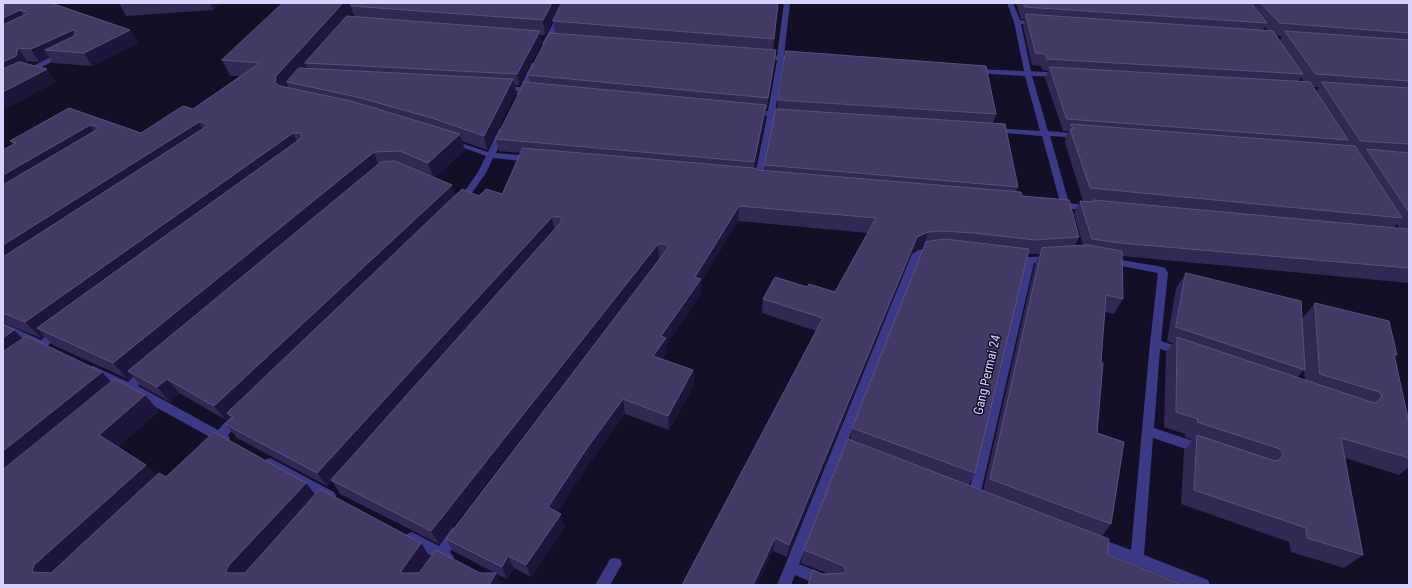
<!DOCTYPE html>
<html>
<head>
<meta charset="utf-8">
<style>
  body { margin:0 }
  #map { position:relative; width:1412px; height:588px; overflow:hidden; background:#130f26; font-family:"Roboto Condensed",sans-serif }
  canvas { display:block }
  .frame { position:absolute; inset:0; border:4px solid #d9d4ff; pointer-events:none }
</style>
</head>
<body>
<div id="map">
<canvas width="1412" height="588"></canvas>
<div class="frame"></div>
</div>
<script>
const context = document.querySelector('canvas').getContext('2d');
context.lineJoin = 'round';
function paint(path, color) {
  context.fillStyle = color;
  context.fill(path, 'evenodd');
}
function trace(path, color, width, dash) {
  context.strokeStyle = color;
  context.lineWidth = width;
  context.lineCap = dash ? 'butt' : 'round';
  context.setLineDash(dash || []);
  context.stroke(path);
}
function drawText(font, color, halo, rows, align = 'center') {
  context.font = font + ' "Roboto Condensed",sans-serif';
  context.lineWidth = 3;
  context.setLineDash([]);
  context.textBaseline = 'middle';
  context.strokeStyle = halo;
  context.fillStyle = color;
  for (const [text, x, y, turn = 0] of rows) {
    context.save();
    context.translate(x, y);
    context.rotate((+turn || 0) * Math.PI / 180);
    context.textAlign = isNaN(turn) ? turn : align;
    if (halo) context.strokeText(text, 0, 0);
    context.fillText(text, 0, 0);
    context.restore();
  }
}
paint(new Path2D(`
  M564,3H570L550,44L544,45L542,44Z
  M784,3H790L784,56L798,57L802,59L798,61L784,60L775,112L788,113L792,115L788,117L775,116L762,180L758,183L754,180L767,116L753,114L749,112L753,110L768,111L777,60L762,59L758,57L762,55L777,56Z
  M1007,3H1013L1020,20L1037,22L1040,24L1037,26L1021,24L1031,71L1060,73L1064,75L1060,77L1032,76L1048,131L1080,134L1084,136L1080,138L1050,136L1069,203L1092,206L1093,208L1092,210L1071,209L1070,213H1064L1062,208L1054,207L1053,205L1054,203L1060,202L1042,136L994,132L990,130L994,128L1040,131L1025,76L974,73L970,71L974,69L1024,71L1014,22Z
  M59,53H65L66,55L3,86V81Z
  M532,63H535L539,65L527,87L537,88V92H525L523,96H520L516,94L518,91L499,90L498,88L502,86L520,87Z
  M499,129H502L506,131L496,153L531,156L535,159L531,162L493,158L486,173L464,204H458L457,202L478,172L486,156L448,142L452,140L488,152Z
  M935,247L940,250L938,252L921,256L799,564L839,580L841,585H818L795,575L791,585H777L912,254L918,250Z
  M1015,255L1030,257L1051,256L1056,259L1051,262L1034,263L980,496L978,500L974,502L970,500L968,496L1025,263L1012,260L1010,258Z
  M1108,258L1158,266L1165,268L1168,273L1161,341L1185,349L1186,352L1185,355L1181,356L1160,349L1154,428L1205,445L1207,449L1205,453L1201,454L1153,438L1144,555L1208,580L1210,585H1186L1091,547L1090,543L1091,539L1096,537L1131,550L1150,343L1158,273L1105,263L1103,261L1105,259Z
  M3,323L41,340C47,335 54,327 63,329L64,332L38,354L34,355L30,354L29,351L33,346L3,332Z
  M93,366L128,382C134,376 141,367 150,370L151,373L138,386L218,430C224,424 232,412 241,416L243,419L228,435L230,439L228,443L224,444L220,443L211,449L207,448L205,444L210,437L130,393C125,397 122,400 116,398L114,395L120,388L89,373L88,370L89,367Z
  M270,458L334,492L336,496L334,500L330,502L326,500L266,467L264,463L266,459Z
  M457,526L462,528L463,532L450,552L454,557L452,561L447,563L443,562L438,564L433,562L432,556L407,542L406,538L407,534L412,532L439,546L452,528Z
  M615,558L620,559L622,564L610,585H595L610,559Z`), '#3d3a85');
paint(new Path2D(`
  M3,3L130,30L138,43L92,66L53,63L49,57L39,62L27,61L26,63L56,82L3,110Z
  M119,3H220L213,10L126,16Z
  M283,3H778L773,50H776L775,61L767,109H766L765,117L755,168L758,170H765V165L777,109L778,100L996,114L993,123L1018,187L1016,191L1079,237L1075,246L1083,245L1074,214L1080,201H1083L1065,143L1066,140L1065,139L1068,131H1063L1045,78L1048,71L1043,70L1041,66L1032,65L1023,26L1025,19H1021L1016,3H1409V283L1122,256L1123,299L1114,314L1105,312L1101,362L1097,433L1111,524L1102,536L1107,554L1184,585L821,574L827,573L801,563L804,550L850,440L852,428L924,247L913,251L787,557L773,551L757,585L816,331L762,313L763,299L807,287L835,292L868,233L738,221L701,282V294L666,345L667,353L662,359L693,370L694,385L669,430L625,414L590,462L557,512L565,527L531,577L514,568L507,579L496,574L502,585H3L14,330L23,339L111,382L159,411L118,447L146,465L157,475L166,477L315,495L421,543L430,557L418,573H495L453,551L446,539L660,259H659L439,544L340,494L332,481L327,486L237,438L225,424L231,419L230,417L226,420L179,393L170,402L141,386L132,376L128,379L53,345L44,336L41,338L3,323V150L13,144L10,141L69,108L141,133L193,109L240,76H230L222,60ZM560,7L553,21L555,33L528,75L530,82L496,139L499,151L521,153L502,194L479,196H455L435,178L465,150L462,141L487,150L516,92L514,85H519L542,42L540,35H545ZM353,13L355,17H350ZM1265,27L1268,31L1263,30ZM1276,36H1282L1280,41ZM306,66L308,69H304ZM1301,77L1304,82L1299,81ZM1313,87H1319L1316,92ZM1397,224L1400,229L1393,228ZM1028,254H1040L1035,264L983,491L969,485L975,473Z
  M1186,273L1302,319L1315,303L1397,355L1395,358L1409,423V467L1399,475L1345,458L1363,555L1344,568L1291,552L1289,542L1181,504L1184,450L1193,440L1185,437V434L1164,427L1166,353L1173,343L1167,341L1176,288ZM1304,370L1305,380L1297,378Z`), '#312854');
paint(new Path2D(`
  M210,3H220L213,10Z
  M343,3H362L351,6L353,13L308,63H305L306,66L291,83L287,82L288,86L283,92L275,83L276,76Z
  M552,3H562L545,35L543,20Z
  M20,10L28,23L3,34V18Z
  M73,30L81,43L45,50L49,57L39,62L31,49Z
  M130,30L138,43L92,66L84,53Z
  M540,31L542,42L519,85L517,74Z
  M18,48L27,61L25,69L3,79V62Z
  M776,50L775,61L767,109L768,98Z
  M47,69L56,82L3,110V92Z
  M513,79L516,92L487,150L484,136Z
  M766,105L765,117L754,174V162Z
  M199,122L208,138L3,271V245Z
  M90,125L101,142L3,199V175Z
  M293,133L300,149L37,328L44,336L41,338L25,322Z
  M460,134L465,150L434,179L428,163Z
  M374,152L380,169L128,371L132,376L128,379L113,363Z
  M452,185L456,200L227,413L230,417L226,420L214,406Z
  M739,206L738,221L701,282V294L666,345L667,353L654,370L653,356L661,336L695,277Z
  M552,217L555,232L327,486L317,473Z
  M928,232L924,247L913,251L787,557L789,545L917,237Z
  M658,244L659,259L439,544L431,531Z
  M14,330L30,346L3,366V338Z
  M693,370L694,385L669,430L668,416Z
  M102,372L117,388L3,482V451Z
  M167,379L179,393L170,402L157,387Z
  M145,395L159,411L115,450L99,435Z
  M623,399L625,414L590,462L552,520L548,507L587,448Z
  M146,465L162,480L54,579L32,572L34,565Z
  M306,483L317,497L243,579L228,573L226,571L229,565Z
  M561,514L565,527L531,577L526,565Z
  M775,538L773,551L757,585H753Z
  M421,543L430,557L410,584L401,573V571Z
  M508,556L514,568L507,579L502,567Z
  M496,573L502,585H489Z`), '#1d163a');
const building = new Path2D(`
  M3,3H51L130,30L84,53L45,50L74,36L75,32L73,30L31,49L18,48L16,56L3,62V25L26,14L27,12L20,10L3,18Z
  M283,3H343L276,76L275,83L280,86L351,101L460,134L428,163L400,151L374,152L113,363L37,328L300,139L302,136L301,133H293L25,322L3,313V257L207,126L203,122H199L3,245V185L98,129L94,125H90L3,175V150L16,143L10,141L69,108L141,133L183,106L193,109L260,63L222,60Z
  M353,3H552L543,20L351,6Z
  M562,3H778L774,39L553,21Z
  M1024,3H1251L1267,23L1025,7Z
  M1261,3H1409V33L1280,23Z
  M1026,14L1273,31L1303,74L1047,59L1045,54L1036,53Z
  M347,16L540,31L517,74L305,63Z
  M1285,31L1409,40V81L1316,74Z
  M550,33L776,50L768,98L528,75Z
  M786,51L986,66L996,114L778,100Z
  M20,62L47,69L3,92V69Z
  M1050,67L1310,82L1348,140L1067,119Z
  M299,68L513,79L484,136L432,118L357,97L287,82Z
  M525,82L766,105L754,162L496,139Z
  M1322,82L1409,88V144L1361,141Z
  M776,109L1005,124L1018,187L765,165Z
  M1071,124L1355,146L1402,218L1090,188L1070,129H1073Z
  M523,148L754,168L758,170L1021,192L1022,196L1069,200L1079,237L1035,240L974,233L942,231L928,232L917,237L789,545L775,538L753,585H682L823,318L763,299L775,277L807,287L809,284L835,292L876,218L739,206L695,277L701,279L661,336L666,338L653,356L693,370L668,416L623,399L587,448L548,507L561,514L526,565L508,556L502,567L446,539L668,248L666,244H658L431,531L331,480L562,221L560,217H552L317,473L225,424L233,417L227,413L462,189L479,196L486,189L502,194Z
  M1367,149L1409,153V212Z
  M395,161L452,185L214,406L167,379L157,387L128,371L381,162Z
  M1093,200L1408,229L1409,230V268L1120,243L1092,239L1080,201L1093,202Z
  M945,239L1029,249L975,473L852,428L926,242Z
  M1088,245L1122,251L1123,299L1106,295L1101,362L1103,363L1097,433L1124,442L1111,524L990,479L1042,248Z
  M1186,273L1301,301L1305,370L1176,327Z
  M1315,303L1389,321L1397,355L1394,354L1409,423V458L1341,438L1363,555L1307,538L1306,528L1194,490L1197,435L1275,461L1281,459L1283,454L1280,449L1197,422L1198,419L1176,412L1177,337L1374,403L1379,401L1382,396L1379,392L1320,374Z
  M3,325L14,330L3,338Z
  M27,336L102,372L3,451V352Z
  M115,379L145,395L99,435L146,465L34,565L32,572L51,573L159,473L166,477L214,432L306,483L229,565L226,571L228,573H245L320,489L421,543L401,571V573H419L436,550L480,573H496L489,585H3V470Z
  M848,439L1109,539L1107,554L1184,585H808L813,570L821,574L846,573L844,566L804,550Z`);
paint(building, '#433a66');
trace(building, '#5a527e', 1);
drawText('13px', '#d9d4ff', '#130f26', [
  ["Gang Permai 24",988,375,-77]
]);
</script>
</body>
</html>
